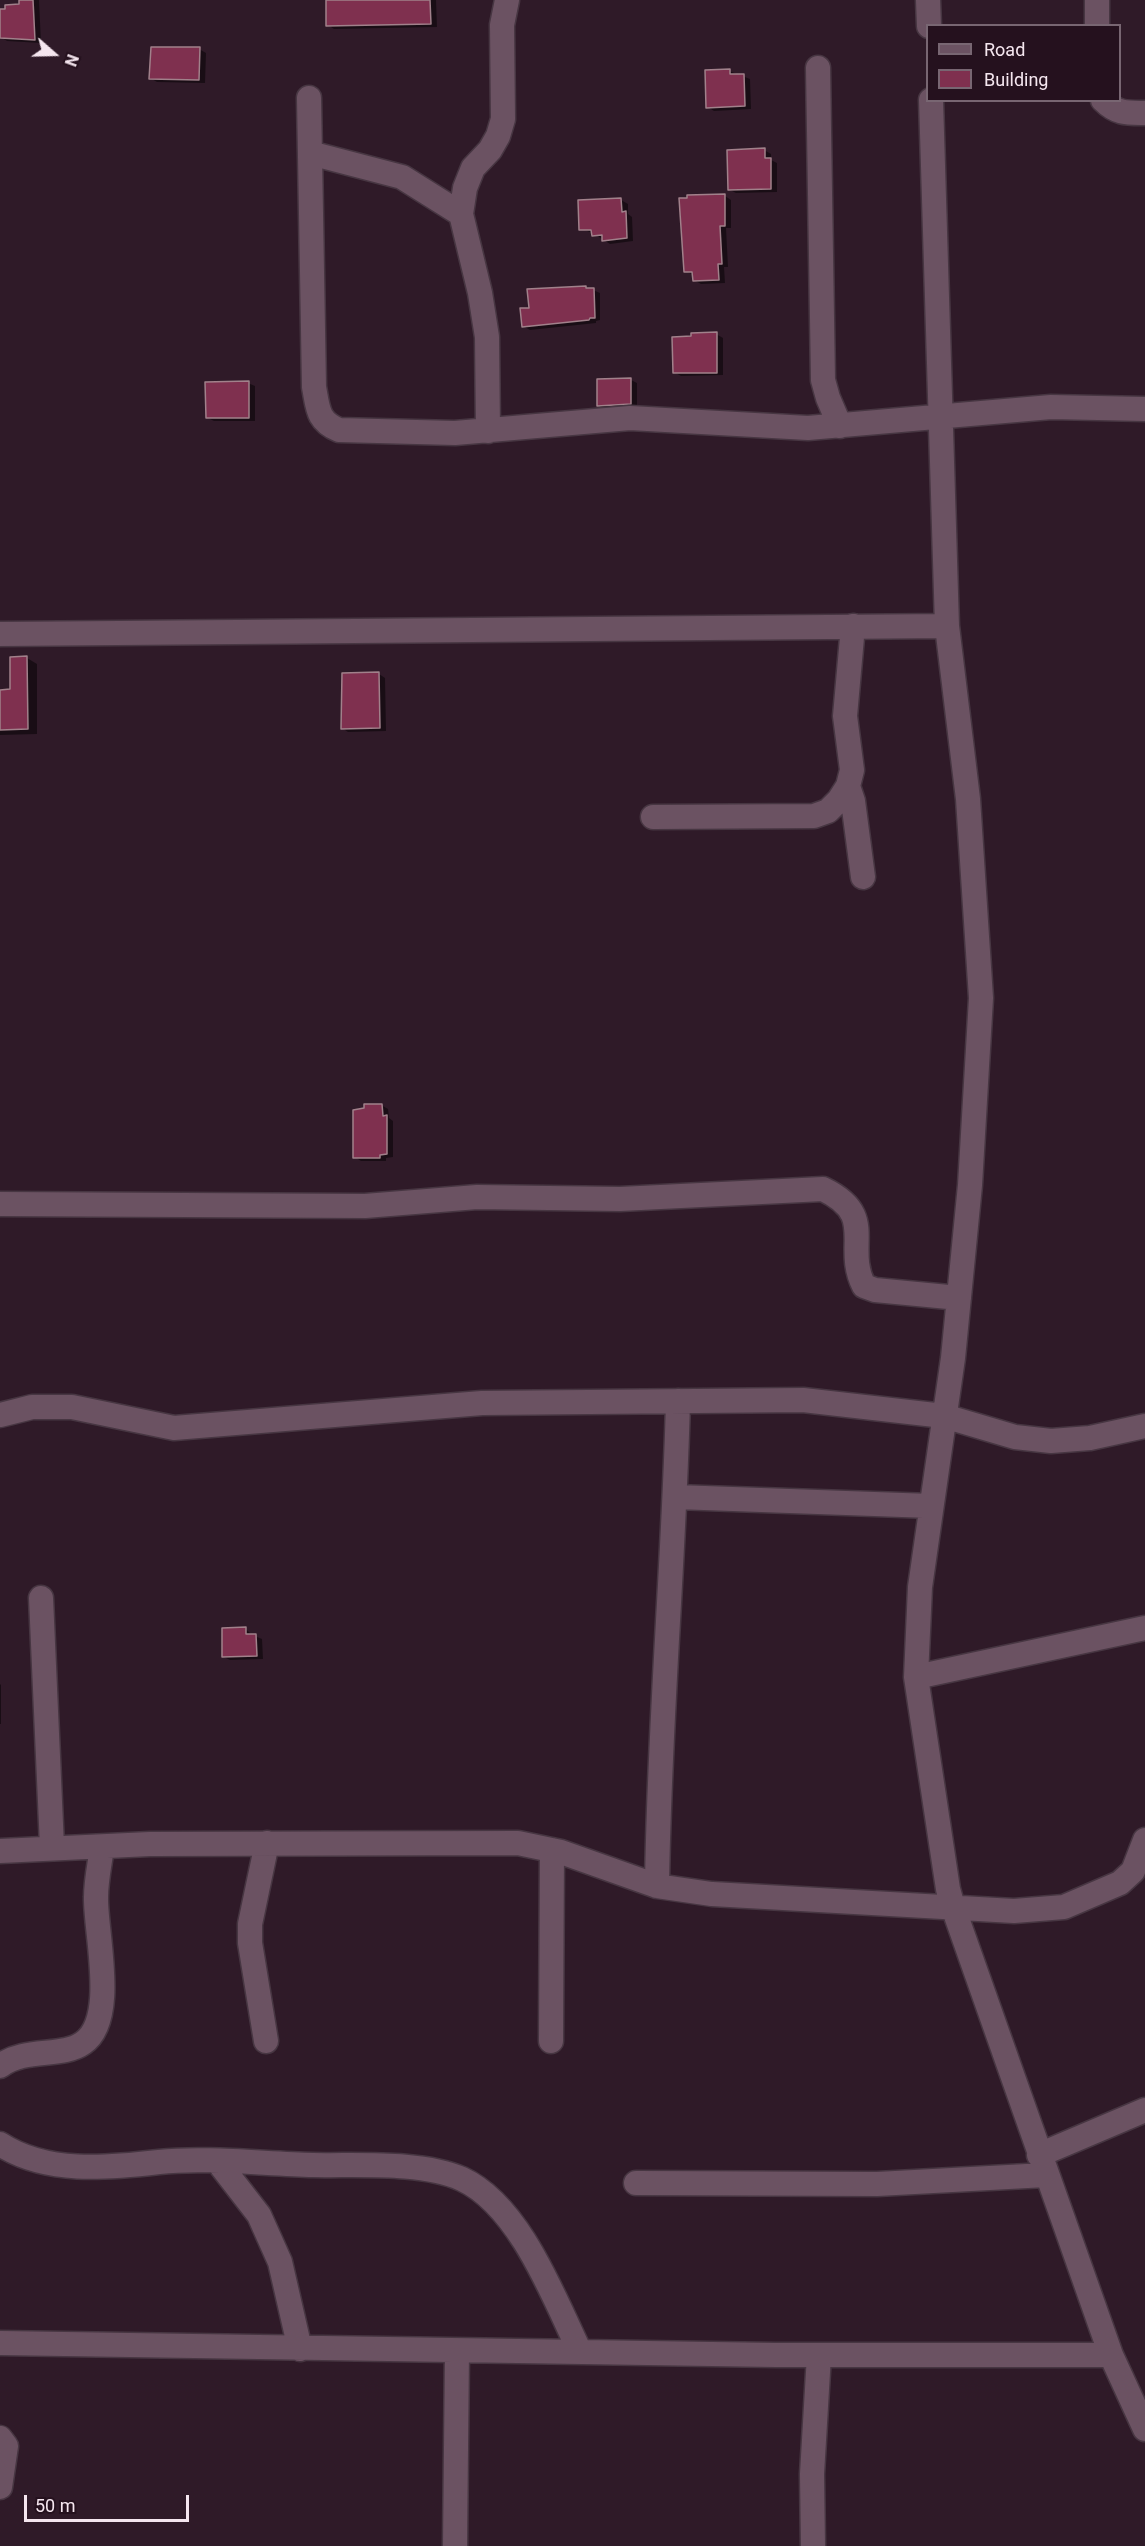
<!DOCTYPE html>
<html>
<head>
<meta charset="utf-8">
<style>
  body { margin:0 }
  #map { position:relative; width:1145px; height:2546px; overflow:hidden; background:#2f1a28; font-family:Roboto,sans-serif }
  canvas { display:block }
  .legend { position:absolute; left:926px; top:24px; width:195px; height:78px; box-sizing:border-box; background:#25111e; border:2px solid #786672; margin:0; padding:8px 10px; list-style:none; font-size:18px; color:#f5e6ef }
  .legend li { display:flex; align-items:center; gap:12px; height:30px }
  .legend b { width:30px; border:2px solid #786672 }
  .north { position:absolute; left:24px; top:24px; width:60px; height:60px; -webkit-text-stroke:4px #25111e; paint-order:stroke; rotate:110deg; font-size:16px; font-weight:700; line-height:24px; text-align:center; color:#f5e6ef }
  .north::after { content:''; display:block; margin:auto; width:21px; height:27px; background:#f5e6ef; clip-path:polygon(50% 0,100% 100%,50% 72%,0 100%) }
  .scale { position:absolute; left:24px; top:2495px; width:165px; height:27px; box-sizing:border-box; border:3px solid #f5e6ef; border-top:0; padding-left:8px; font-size:18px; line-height:21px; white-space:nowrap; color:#f5e6ef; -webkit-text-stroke:4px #25111e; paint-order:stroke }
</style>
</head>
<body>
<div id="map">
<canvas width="1145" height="2546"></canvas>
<ul class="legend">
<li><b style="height:8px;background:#6b5262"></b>Road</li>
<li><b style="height:16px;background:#7f304f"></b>Building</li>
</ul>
<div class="north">N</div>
<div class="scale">50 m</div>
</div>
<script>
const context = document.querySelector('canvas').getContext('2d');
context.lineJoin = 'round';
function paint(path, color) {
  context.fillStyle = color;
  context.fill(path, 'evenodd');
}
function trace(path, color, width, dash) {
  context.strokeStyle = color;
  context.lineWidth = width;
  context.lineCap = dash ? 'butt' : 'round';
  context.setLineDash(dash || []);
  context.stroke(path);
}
paint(new Path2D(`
  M20,0H39L41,43L7,41L1,37L0,11L20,6Z
  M328,0H436L437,27L334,29L328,25Z
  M199,49L206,53L205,83L157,82L150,78Z
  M729,71L750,79L751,109L714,111L708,107Z
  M764,150L771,154V160L777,163V192L736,193L730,190Z
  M725,196L731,200V228H726L728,267H724L725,283L701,284L694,280V275L685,271L688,200Z
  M621,200L628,204V214L632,217L633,241L610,244L593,233L581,229Z
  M586,287L600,293V320L596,321V323L530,330L523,326L531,309Z
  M716,334L723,338V375L681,376L674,372Z
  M631,380L637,383V407L605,409L599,406Z
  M248,383L255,386V421H214L208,418Z
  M27,658L37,664V734L0,735V691H12Z
  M379,674L385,678L386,731L348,732L342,728Z
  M381,1105L388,1109L389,1118L393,1121V1157L386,1158V1161H361L355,1157Z
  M246,1629L252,1635L262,1639L263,1659L230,1660L224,1657Z
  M0,1684L1,1685V1724H0Z`), '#0007');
const building = new Path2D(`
  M19,0H33L35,40L0,38V9H5V5L19,4Z
  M326,0H430L431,24L326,26Z
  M151,47H200L199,80L149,79Z
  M730,69V74H744L745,106L706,108L705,70Z
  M765,148V158H771V189L728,190L727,150Z
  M725,194V226H720L722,264H718L719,280L693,281L692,272H684L679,198H687V195Z
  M621,198L622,212L626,211L627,238L602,241V235L592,236L591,230H579L578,200Z
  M586,286V288H594L595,318H590L589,320L522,327L520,308H529L527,289Z
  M717,332V373H673L672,337L691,336V333Z
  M631,378V404L597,406V379Z
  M249,381V418H206L205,382Z
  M27,656L28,729L0,730V690L10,689V657Z
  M379,672L380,728L341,729L342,673Z
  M364,1104H382L383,1116L387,1115V1154L380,1155V1158H353V1110L364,1108Z
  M246,1627V1634H256L257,1656L222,1657V1628Z`);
paint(building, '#7f304f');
trace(building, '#a1818b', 1.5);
const minor = new Path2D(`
  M928,0L929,26
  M1097,0V26
  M818,68L823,380L828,398L840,426
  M309,98L314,387C318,408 317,421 339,430L455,433L630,418L808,428L1051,407L1145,409
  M931,100L947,626L968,799L981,998L970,1185L953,1358L920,1587L916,1677L948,1889L953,1907L1111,2355L1145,2429
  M1103,100C1117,114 1127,113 1145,113
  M310,153L402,177L461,214
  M488,431L487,337L480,293L461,214L465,188L473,168L490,150L498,136L503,119L502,25L507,0
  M0,634L947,626
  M848,786L853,801L863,877
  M653,817L814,816L828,811L839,800L848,786L852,770L845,716L853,626
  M0,1204L365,1206L477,1197L620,1199L823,1189C879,1216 843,1245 864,1286L875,1290L959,1298
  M0,1415L32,1407H72L174,1428L482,1403L803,1400L944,1416L1015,1437L1051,1441L1090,1438L1145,1426
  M676,1497L931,1506
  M41,1598L52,1847
  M916,1677L1145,1628
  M0,1851L150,1844L518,1843L561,1852L657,1886L712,1894L1014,1911L1064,1907L1120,1883L1133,1871L1145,1840
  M657,1886C659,1724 674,1563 678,1401
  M266,2041L250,1943V1924L267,1843
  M551,2041L552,1850
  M0,2066C25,2047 62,2058 83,2043C118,2019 95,1932 96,1897C96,1880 100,1863 102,1847
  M0,2144C46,2174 107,2168 159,2162C206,2157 265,2164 313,2165C357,2166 422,2161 462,2179C520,2206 554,2298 580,2352
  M1039,2155L1145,2110
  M218,2162L259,2215L280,2262L300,2349
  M636,2183L877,2184L1046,2175
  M0,2343L776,2355H1111
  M0,2438L6,2446L0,2487
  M455,2546L457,2351
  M813,2546L812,2474L819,2355`);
trace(minor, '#473642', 27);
trace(minor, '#6b5262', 24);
</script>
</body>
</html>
